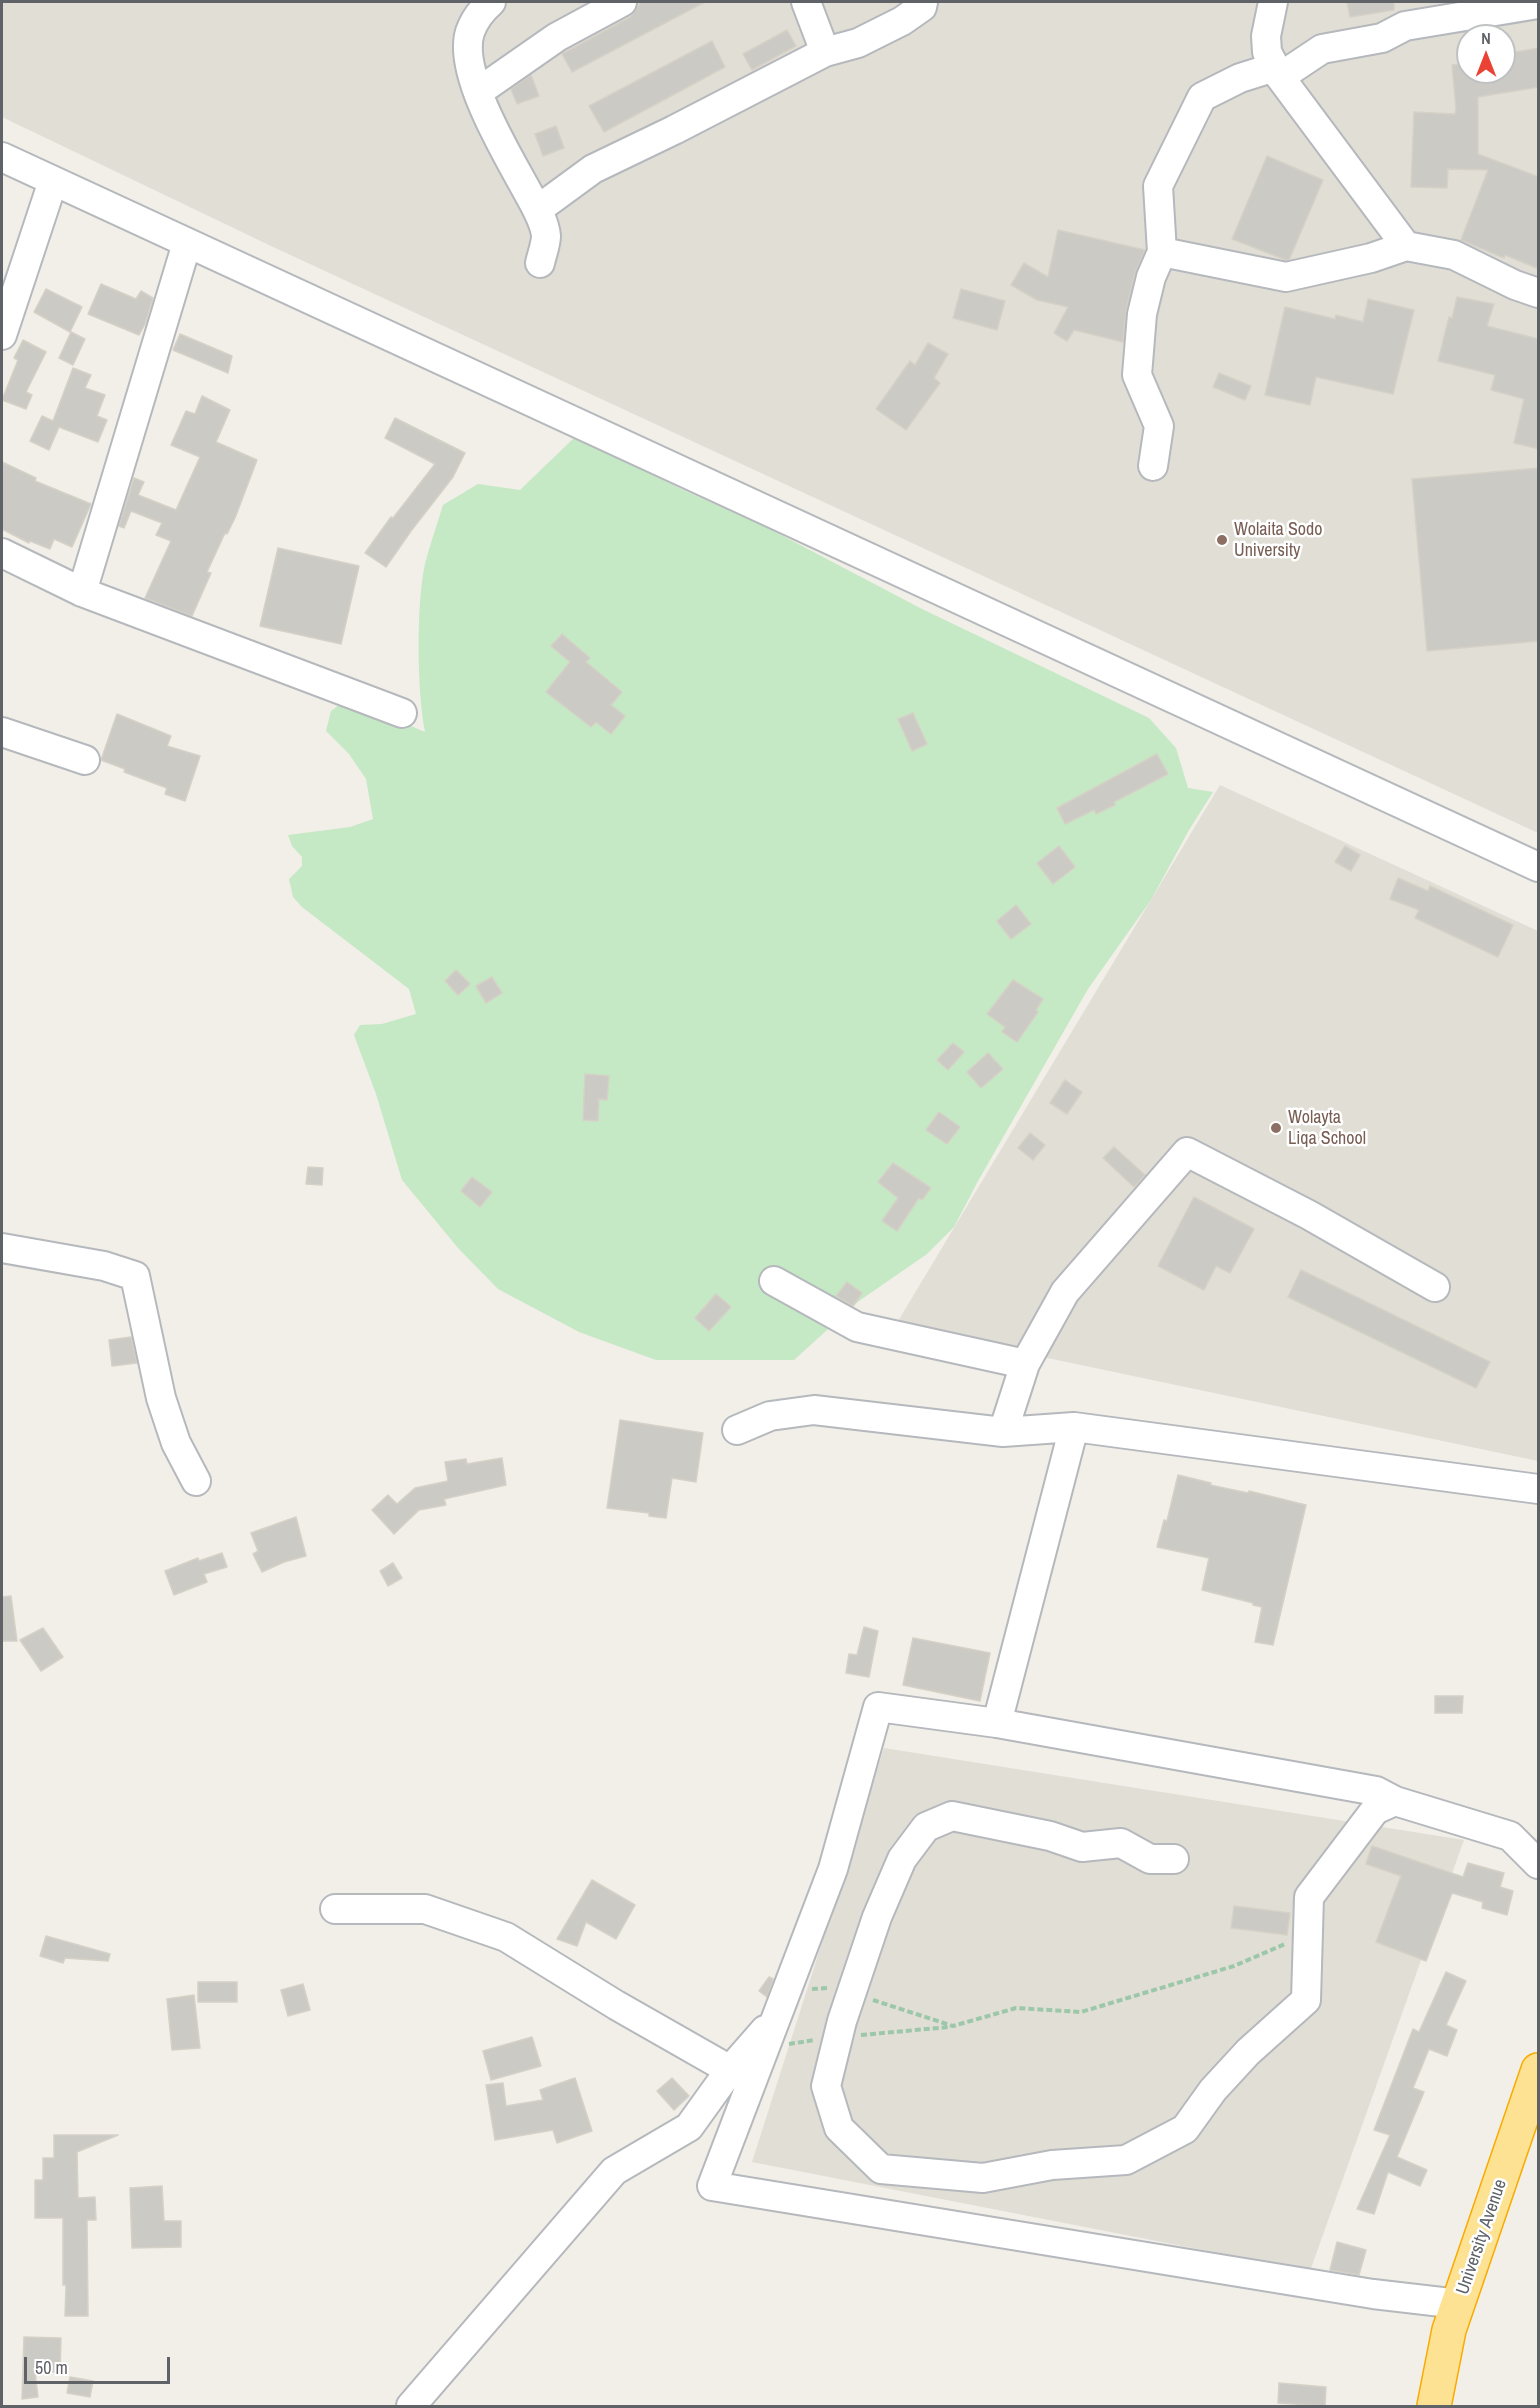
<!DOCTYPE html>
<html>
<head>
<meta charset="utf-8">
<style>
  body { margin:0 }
  #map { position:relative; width:1540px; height:2408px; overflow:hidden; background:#f1efe8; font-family:"Archivo Narrow",sans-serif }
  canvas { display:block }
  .frame { position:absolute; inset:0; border:3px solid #5f6368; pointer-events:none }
  .north { position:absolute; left:1456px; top:24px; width:60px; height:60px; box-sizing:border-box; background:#fff; border:2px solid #bfc1c3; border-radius:50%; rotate:0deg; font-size:16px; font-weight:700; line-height:24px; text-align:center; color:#5f6368 }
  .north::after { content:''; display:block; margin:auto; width:21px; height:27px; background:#ea4335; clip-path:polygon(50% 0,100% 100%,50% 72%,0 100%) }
  .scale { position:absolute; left:24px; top:2357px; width:146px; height:27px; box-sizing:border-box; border:3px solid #5f6368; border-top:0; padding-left:8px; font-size:18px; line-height:21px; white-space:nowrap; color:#5f6368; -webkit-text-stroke:4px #fff; paint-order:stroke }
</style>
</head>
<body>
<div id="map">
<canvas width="1540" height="2408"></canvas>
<div class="frame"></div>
<div class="north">N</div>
<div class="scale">50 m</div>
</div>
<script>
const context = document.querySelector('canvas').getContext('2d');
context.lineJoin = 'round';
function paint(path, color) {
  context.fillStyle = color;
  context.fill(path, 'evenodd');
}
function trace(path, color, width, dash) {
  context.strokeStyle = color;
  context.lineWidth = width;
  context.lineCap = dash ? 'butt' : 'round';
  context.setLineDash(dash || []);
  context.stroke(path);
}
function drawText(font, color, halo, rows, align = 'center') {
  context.font = font + ' "Archivo Narrow",sans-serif';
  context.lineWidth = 5;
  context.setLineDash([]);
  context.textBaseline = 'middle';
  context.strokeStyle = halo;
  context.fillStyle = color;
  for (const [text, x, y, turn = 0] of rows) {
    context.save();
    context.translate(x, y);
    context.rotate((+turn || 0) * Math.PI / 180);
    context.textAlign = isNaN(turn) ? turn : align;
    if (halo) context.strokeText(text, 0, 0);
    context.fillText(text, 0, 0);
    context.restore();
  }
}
paint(new Path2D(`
  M2,2H1538V833L271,246L2,117ZM1468,36H1504V72H1468Z
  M1220,785L1538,931V1461L895,1326Z
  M884,1748L1464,1840L1310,2271L752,2162Z`), '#e1ded6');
paint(new Path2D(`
  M575,437L681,489L764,526L920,608L1149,718L1176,748L1188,788L1213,792L1189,830L1151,900L1088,989L978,1181L954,1227L927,1254L859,1301L794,1360H656L579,1332L498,1289L458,1248L402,1180L376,1094L354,1035L360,1025L382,1024L416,1014L409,989L302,907L293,897L289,879L302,866V857L292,846L288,835L350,827L373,819L366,779L349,754L326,731L331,711L347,699L425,732C417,690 416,605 425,564C430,544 437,525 443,505L478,484L520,490Z`), '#c5e8c5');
const building = new Path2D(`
  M641,2H705L572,72L562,54L630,17Z
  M1347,2H1394V10L1350,17Z
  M787,30L796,46L752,70L743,54Z
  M712,41L725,67L604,132L589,106Z
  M1539,48V87L1478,97V154L1539,177V269L1505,255L1504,258L1461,240L1488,170L1448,169L1447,188L1411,187L1414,112L1455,114L1456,109L1452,65L1468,63V72H1504V54Z
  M531,75L539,96L517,104L511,89Z
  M556,126L564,148L543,156L535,134Z
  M1267,156L1323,180L1289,260H1286L1232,239Z
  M1058,230L1145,250L1135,273L1126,310L1123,342L1074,330L1067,341L1054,333L1068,307L1037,300L1011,285L1024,263L1048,277Z
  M101,284L136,299L141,291L153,298L145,324L139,335L88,314Z
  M46,289L82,307L70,332L34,312Z
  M961,289L1005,301L997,330L953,318Z
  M1457,297L1494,304L1487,326L1539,339V449L1514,443L1524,399L1491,390L1495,375L1438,361L1449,317L1452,318Z
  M1368,299L1414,310L1393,394L1316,377L1310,405L1265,395L1285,307L1335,319L1336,315L1363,322Z
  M71,332L85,339L73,365L59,358Z
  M180,334L232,356L228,373L173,350Z
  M23,340L46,352L26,392L32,395L26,409L2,400L18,360L14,358Z
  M928,343L948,354L934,378L940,383L906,430L876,409L910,361L915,365Z
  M73,368L91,375L85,388L105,395L97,416L107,420L98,442L59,427L49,450L30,441L42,416L53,421Z
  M1219,373L1251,386L1245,400L1213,387Z
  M202,396L230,410L216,442L257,460L235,518L227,534L225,533L207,572L211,573L192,616L145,598L171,541L156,535L162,523L131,511L124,528L119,526L134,478L144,482L138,495L176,510L200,457L171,445L186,411L195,414Z
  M395,418L465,453L453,477L411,531L386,567L365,553L391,517L393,518L435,464L385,438Z
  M2,462L36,478L35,481L91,504L72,547L54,539L50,549L30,541L29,543L2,529Z
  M1539,468V641L1427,651L1412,479Z
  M278,548L359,566L341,644L260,626Z
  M562,634L590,658L586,662L622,692L611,705L625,716L611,734L596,722L591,727L546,692L570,662L551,646Z
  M913,713L927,744L912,751L898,719Z
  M117,714L171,736L167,746L200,756L185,801L165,794L167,788L124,772L125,769L101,760Z
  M1157,754L1168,774L1114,802L1115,805L1096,814L1094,810L1065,824L1057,808Z
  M1059,846L1075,867L1053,884L1037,863Z
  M1345,846L1360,855L1351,871L1335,862Z
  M1398,878L1428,891L1430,886L1513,925L1498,957L1415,918L1419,910L1390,899Z
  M1016,905L1031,924L1011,939L997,921Z
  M456,970L470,984L458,995L445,981Z
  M492,977L502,993L486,1003L476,986Z
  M1013,980L1043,999L1036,1010L1038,1012L1017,1042L1002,1032L1005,1027L987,1014Z
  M953,1043L964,1052L948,1070L937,1060Z
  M988,1053L1003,1069L981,1088L967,1072Z
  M585,1074L609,1076L607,1100L599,1099L598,1121L583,1120Z
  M1065,1080L1082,1092L1067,1114L1050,1103Z
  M939,1112L960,1127L947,1144L926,1130Z
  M1030,1133L1045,1145L1033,1160L1018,1148Z
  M1114,1147L1145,1175L1134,1187L1103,1158Z
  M893,1163L931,1188L922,1200L919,1198L897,1231L882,1221L898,1198L878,1182Z
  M308,1167L323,1168L322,1185L306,1184Z
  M472,1177L492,1192L480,1207L461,1191Z
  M1194,1197L1254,1229L1230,1273L1216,1266L1204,1290L1158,1266Z
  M1301,1270L1490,1362L1476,1388L1288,1297Z
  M847,1282L862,1293L853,1306L836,1296Z
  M716,1294L731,1307L709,1331L695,1318Z
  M131,1337L137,1363L112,1366L109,1340Z
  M620,1420L703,1433L696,1482L672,1478L666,1518L649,1516V1513L607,1508Z
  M502,1458L506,1485L444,1499L446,1505L419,1510L394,1534L372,1510L388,1495L397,1504L415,1488L448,1481L445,1462L466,1459L467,1464Z
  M1178,1475L1211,1483L1210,1485L1248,1493L1249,1491L1306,1505L1273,1645L1255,1642L1262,1607L1253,1605V1603L1202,1590L1209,1558L1157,1547L1164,1520L1167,1521Z
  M296,1517L306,1556L284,1562L262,1572L253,1554L258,1551L251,1533Z
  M222,1553L227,1567L204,1574L207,1582L174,1595L165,1571L198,1558L199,1561Z
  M393,1563L402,1578L388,1586L380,1571Z
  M11,1596L17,1641H2V1597Z
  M864,1627L878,1631L869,1677L846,1673L849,1654L857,1655Z
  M43,1628L63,1657L41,1671L20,1640Z
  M913,1638L990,1653L980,1701L903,1685Z
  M1435,1696H1463L1462,1713H1435Z
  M1372,1846L1463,1877L1468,1863L1504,1873L1500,1887L1513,1891L1507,1915L1482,1908L1483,1902L1452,1893L1426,1961L1376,1942L1401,1876L1366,1864Z
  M592,1880L635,1905L616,1939L586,1922L577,1946L557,1939Z
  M1234,1906L1290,1913L1287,1935L1231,1928Z
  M46,1936L110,1954L108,1961L65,1958L63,1963L40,1956Z
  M1446,1972L1466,1981L1446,2025L1457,2030L1447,2056L1429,2049L1413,2088L1424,2092L1397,2157L1427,2170L1420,2186L1388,2172L1374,2214L1357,2209L1390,2135L1374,2130L1413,2029L1419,2032Z
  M769,1977L773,1979L767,1997L759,1991Z
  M198,1982H237V2002H198Z
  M303,1984L310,2010L288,2016L281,1990Z
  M194,1995L200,2048L172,2050L167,1999Z
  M532,2037L541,2066L491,2080L483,2051Z
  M575,2078L592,2131L557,2143L553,2130L495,2140L486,2085L503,2083L506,2106L543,2100L540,2090Z
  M672,2078L689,2096L674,2110L657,2091Z
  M54,2135H118L77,2152L78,2198L95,2197L96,2220H87L88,2316H65L66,2285H63V2218H35V2180H43V2158H54Z
  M162,2186L164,2221H181V2247L132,2248L130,2188Z
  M1337,2242L1366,2250L1359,2275L1330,2270Z
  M24,2337L61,2338L60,2372H35L38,2397L22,2399Z
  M70,2377L93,2381L90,2397L67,2393Z
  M1279,2383L1326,2387L1325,2406L1278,2403Z`);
paint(building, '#cccac5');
trace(building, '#d6d1c6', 1.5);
const minor = new Path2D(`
  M491,2C482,10 474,20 470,32C457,72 507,154 526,189C533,202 545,221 546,236C546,244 542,254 540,263
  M806,2L825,52
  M1273,2L1266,36L1267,52L1280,77L1406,246L1454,255L1515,285L1538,293
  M1280,77L1322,49L1382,38L1405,26L1538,4
  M478,92L557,37L622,2
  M2,157L1538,867
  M537,210L593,169L674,130L825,52L858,43L902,21L922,7L923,2
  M1162,252L1286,277L1371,258L1406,246
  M2,335L53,181
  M1153,466L1159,426L1137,375L1142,314L1151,277L1162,252L1158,186L1202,97L1240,78L1275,67
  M2,553L82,592L402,713
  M82,592L187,243
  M2,732L85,760
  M2,1248L104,1266L135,1276L161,1398L176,1443L196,1481
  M774,1281L857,1327L1025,1364L1003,1432L1074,1427
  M1025,1364L1065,1292L1187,1152L1309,1215L1435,1287
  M737,1430L770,1416L814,1410L1003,1432
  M997,1723L1074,1427L1538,1489
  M1174,1859H1150L1121,1843L1082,1847L1050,1836L952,1816L926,1827L902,1859L877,1917L842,2021L826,2086L839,2128L881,2169L983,2178L1052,2165L1126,2160L1185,2129L1213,2090L1248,2052L1306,2000L1309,1897L1375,1810L1395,1801
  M335,1909H425L506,1937L616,2005L730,2070
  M1459,2304L1373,2294L712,2186L833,1869L878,1707L997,1723L1376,1791L1395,1801L1510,1836L1538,1864
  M411,2406L614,2171L689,2127L730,2070L765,2030`);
const highway = new Path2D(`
  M1434,2406L1449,2330L1538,2070`);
trace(minor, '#b5b8bc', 32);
trace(highway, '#f9ab00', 36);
trace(new Path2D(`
  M812,1989L828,1988
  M873,2000L953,2026L1016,2008L1081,2012L1234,1966L1285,1944
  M861,2035L949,2027
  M789,2044L815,2040`), '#9cc7a9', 4, [6, 3]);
trace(minor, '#fff', 28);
trace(highway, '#fde293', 33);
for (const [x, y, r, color] of [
  [1222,540,6,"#8d6e63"],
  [1276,1128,6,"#8d6e63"]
]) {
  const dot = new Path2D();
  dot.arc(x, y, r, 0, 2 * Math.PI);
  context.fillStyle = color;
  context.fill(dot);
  trace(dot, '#fff', 2);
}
drawText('18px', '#785e54', '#fff', [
  ["Wolaita Sodo",1234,530],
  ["University",1234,551],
  ["Wolayta",1288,1118],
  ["Liqa School",1288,1139]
], 'left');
drawText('18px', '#5f6368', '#fff', [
  ["University Avenue",1482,2237,-71]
]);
</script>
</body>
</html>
